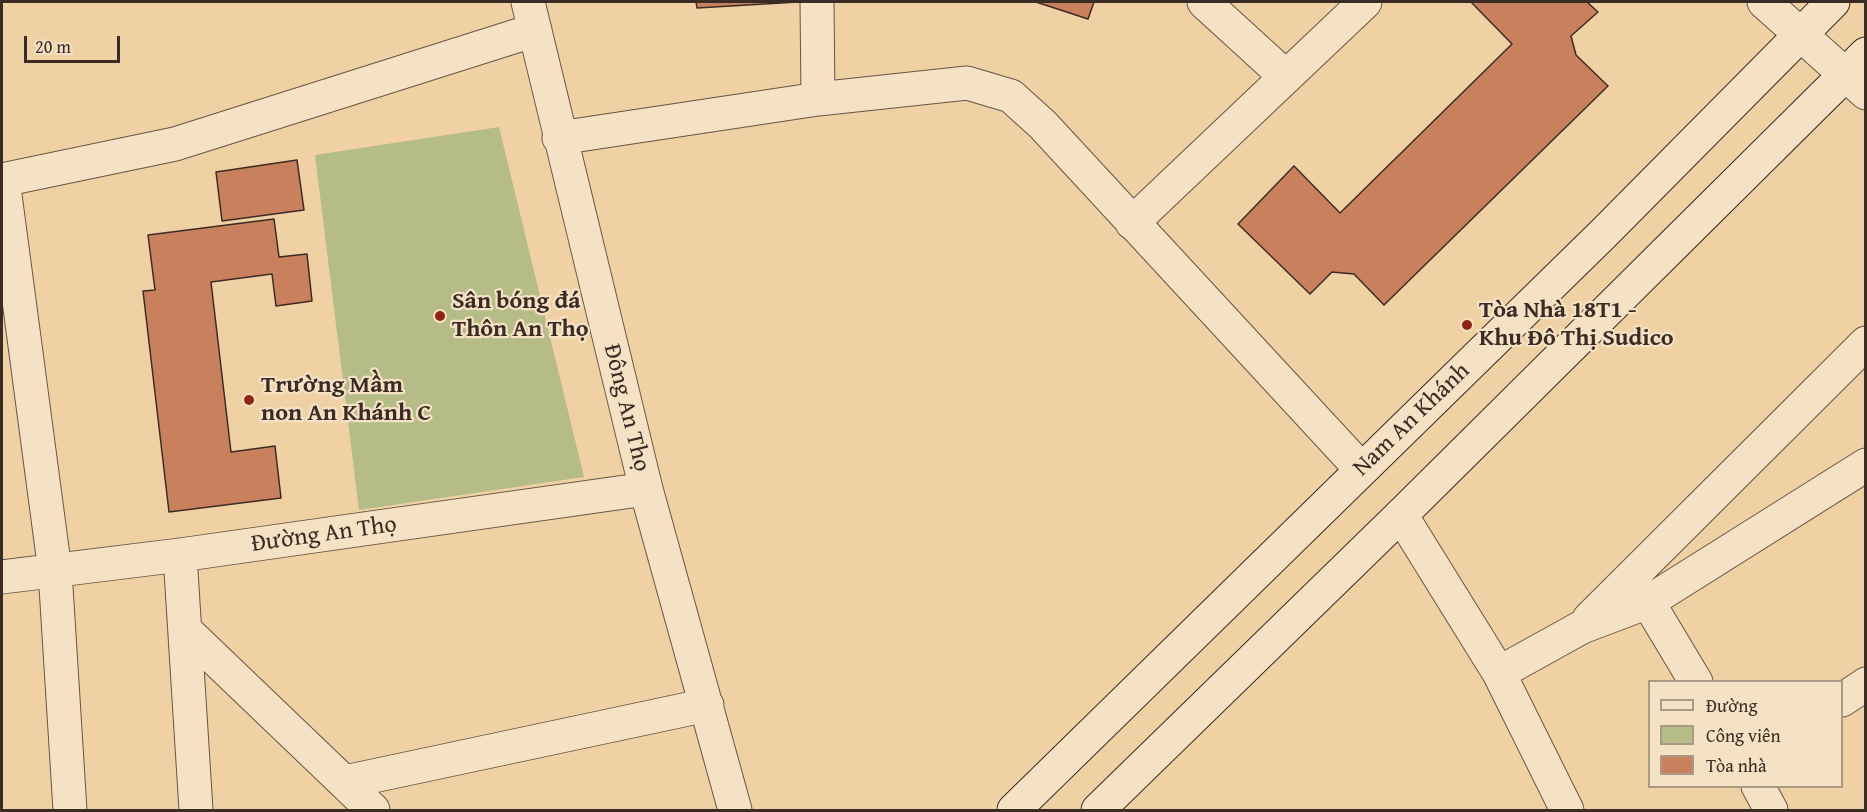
<!DOCTYPE html>
<html>
<head>
<meta charset="utf-8">
<style>
  body { margin:0 }
  #map { position:relative; width:1867px; height:812px; overflow:hidden; background:#efd1a4; font-family:"Gentium Book Plus",serif }
  canvas { display:block }
  .frame { position:absolute; inset:0; border:3px solid #3a2c25; pointer-events:none }
  .legend { position:absolute; left:1648px; top:680px; width:195px; height:108px; box-sizing:border-box; background:#f5e1c4; border:2px solid #aa9984; margin:0; padding:8px 10px; list-style:none; font-size:18px; color:#3a2c25 }
  .legend li { display:flex; align-items:center; gap:12px; height:30px }
  .legend b { width:30px; border:2px solid #aa9984 }
  .scale { position:absolute; left:24px; top:36px; width:96px; height:27px; box-sizing:border-box; border:3px solid #3a2c25; border-top:0; padding-left:8px; font-size:18px; line-height:21px; white-space:nowrap; color:#3a2c25; -webkit-text-stroke:4px #f5e1c4; paint-order:stroke }
</style>
</head>
<body>
<div id="map">
<canvas width="1867" height="812"></canvas>
<div class="frame"></div>
<ul class="legend">
<li><b style="height:8px;background:#f5e1c4"></b>Đường</li>
<li><b style="height:16px;background:#b5bc88"></b>Công viên</li>
<li><b style="height:16px;background:#c9815d"></b>Tòa nhà</li>
</ul>
<div class="scale">20 m</div>
</div>
<script>
const context = document.querySelector('canvas').getContext('2d');
context.lineJoin = 'round';
function paint(path, color) {
  context.fillStyle = color;
  context.fill(path, 'evenodd');
}
function trace(path, color, width, dash) {
  context.strokeStyle = color;
  context.lineWidth = width;
  context.lineCap = dash ? 'butt' : 'round';
  context.setLineDash(dash || []);
  context.stroke(path);
}
function drawText(font, color, halo, rows, align = 'center') {
  context.font = font + ' "Gentium Book Plus",serif';
  context.lineWidth = 4.5;
  context.setLineDash([]);
  context.textBaseline = 'middle';
  context.strokeStyle = halo;
  context.fillStyle = color;
  for (const [text, x, y, turn = 0] of rows) {
    context.save();
    context.translate(x, y);
    context.rotate((+turn || 0) * Math.PI / 180);
    context.textAlign = isNaN(turn) ? turn : align;
    if (halo) context.strokeText(text, 0, 0);
    context.fillText(text, 0, 0);
    context.restore();
  }
}
paint(new Path2D(`
  M499,127L584,477L359,510L315,155Z`), '#b5bc88');
const building = new Path2D(`
  M696,2H798L697,8Z
  M1036,2H1094L1088,19Z
  M1471,2H1587L1598,12L1571,36L1576,55L1608,86L1384,305L1354,274L1332,272L1310,294L1238,224L1294,166L1340,213L1512,44Z
  M297,160L304,210L222,221L216,172Z
  M274,219L279,257L307,254L312,301L276,306L272,274L211,282L231,452L275,446L281,498L169,512L143,291L155,290L148,235Z`);
paint(building, '#c9815d');
trace(building, '#3a2c25', 1.5);
const street = new Path2D(`
  M528,2L646,489L735,810
  M817,2L818,99
  M1204,2L1285,76
  M1764,2L1866,93
  M559,138L818,99L967,83L1011,96L1043,125L1361,469
  M2,180L175,144L535,30
  M3,180L55,571L70,810
  M1132,223L1365,2
  M1401,515L1499,673L1567,810
  M180,555L196,810
  M2,577L180,555L646,489
  M1648,602L1696,682
  M1589,619L1866,343
  M185,630L373,810
  M1499,673L1582,627L1648,602L1866,465
  M1842,700L1866,684
  M345,782L707,705
  M1758,786L1771,810`);
const secondary = new Path2D(`
  M1014,810L1604,233L1833,2
  M1098,810L1401,515L1866,54`);
trace(street, '#675545', 35);
trace(secondary, '#3a2c25', 35);
trace(street, '#f5e1c4', 33);
trace(secondary, '#f5e1c4', 33);
for (const [x, y, r, color] of [
  [440,316,6,"#8f2418"],
  [1467,325,6,"#8f2418"],
  [249,400,6,"#8f2418"]
]) {
  const dot = new Path2D();
  dot.arc(x, y, r, 0, 2 * Math.PI);
  context.fillStyle = color;
  context.fill(dot);
  trace(dot, '#f5e1c4', 2);
}
drawText('bold 24px', '#3a2c25', '#f5e1c4', [
  ["Sân bóng đá",452,302],
  ["Thôn An Thọ",452,330],
  ["Tòa Nhà 18T1 -",1479,311],
  ["Khu Đô Thị Sudico",1479,339],
  ["Trường Mầm",261,386],
  ["non An Khánh C",261,414]
], 'left');
drawText('24px', '#3a2c25', '#f5e1c4', [
  ["Đông An Thọ",626,408,76],
  ["Nam An Khánh",1412,420,-44],
  ["Đường An Thọ",324,535,-8]
]);
</script>
</body>
</html>
